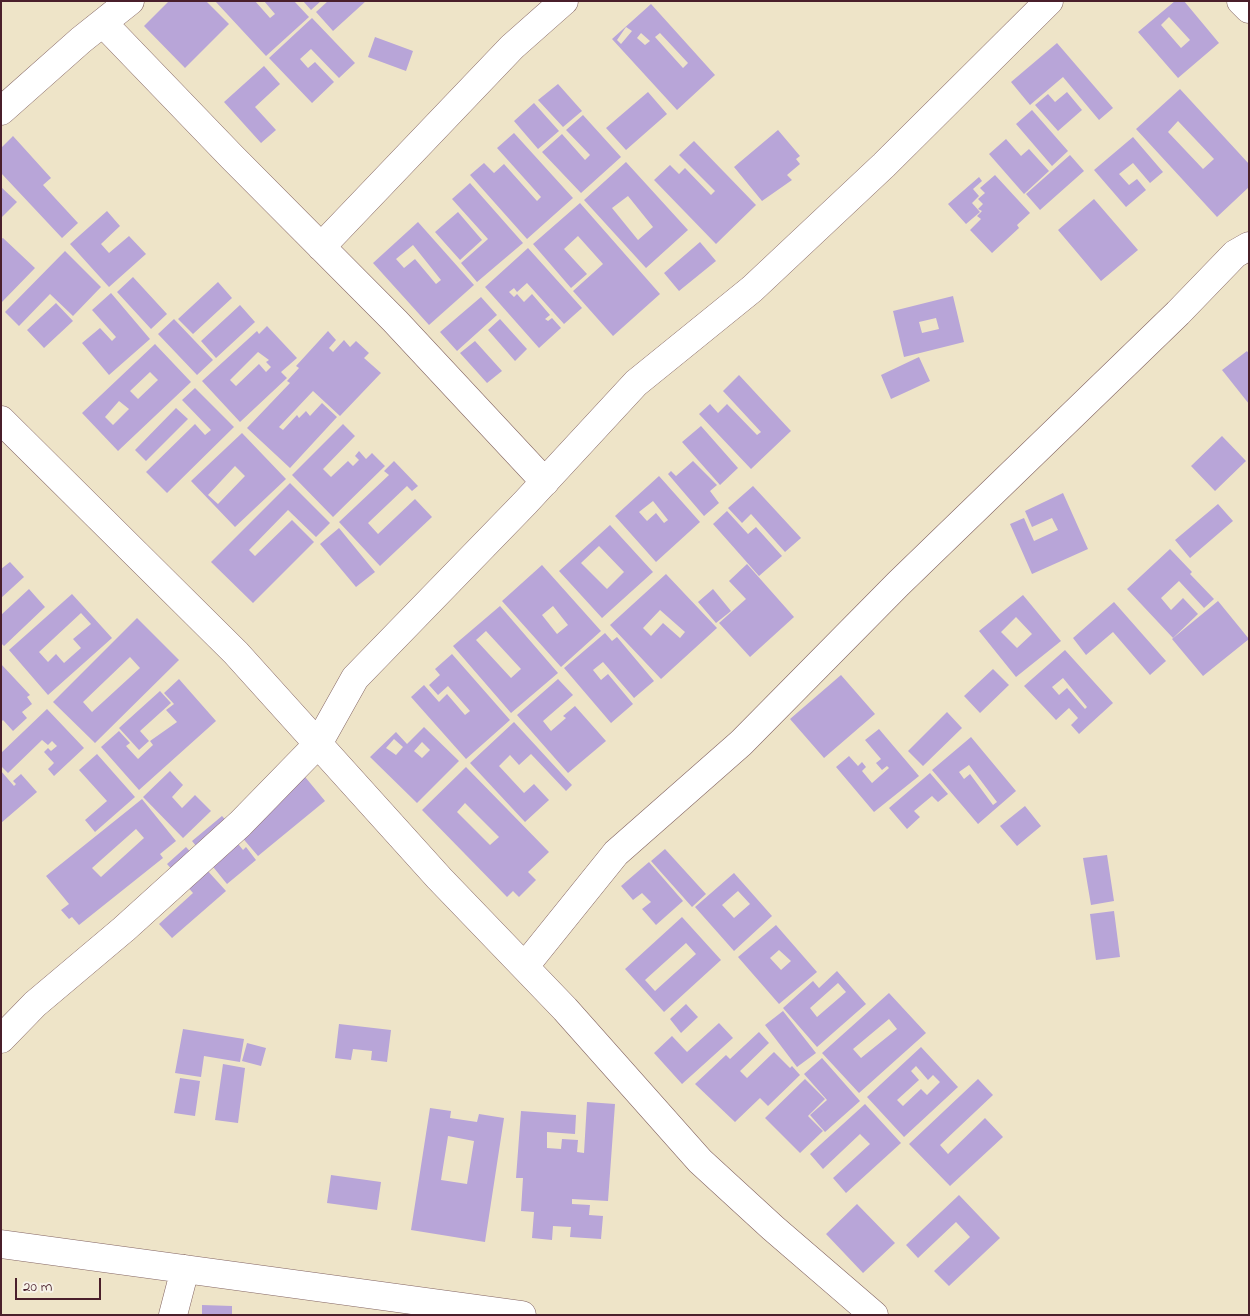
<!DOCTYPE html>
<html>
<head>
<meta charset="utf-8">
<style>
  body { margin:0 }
  #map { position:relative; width:1250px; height:1316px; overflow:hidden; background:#eee4c8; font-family:"Indie Flower",sans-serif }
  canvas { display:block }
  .frame { position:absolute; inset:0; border:2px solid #4a1f2b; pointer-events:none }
  .scale { position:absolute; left:15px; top:1278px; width:86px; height:22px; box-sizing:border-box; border:2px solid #4a1f2b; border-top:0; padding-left:6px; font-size:15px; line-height:18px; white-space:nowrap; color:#4a1f2b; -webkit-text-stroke:4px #f7f3e8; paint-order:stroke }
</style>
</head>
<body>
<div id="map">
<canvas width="1250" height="1316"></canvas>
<div class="frame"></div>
<div class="scale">20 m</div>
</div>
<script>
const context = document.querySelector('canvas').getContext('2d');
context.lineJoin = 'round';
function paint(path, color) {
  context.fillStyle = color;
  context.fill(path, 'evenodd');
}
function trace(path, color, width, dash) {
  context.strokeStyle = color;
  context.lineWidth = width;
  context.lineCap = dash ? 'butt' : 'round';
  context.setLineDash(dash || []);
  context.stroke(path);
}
paint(new Path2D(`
  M169,1H206L229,24L185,68L144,26Z
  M215,1H255L270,18L275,14L264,1H294L309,17L266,56Z
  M303,1H321L311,10Z
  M328,1H366L333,31L316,12Z
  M1175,1H1184L1219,43L1178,78L1138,32ZM1169,17L1190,40L1181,48L1161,25Z
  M651,4L715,75L677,110L612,39ZM626,27L632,31L621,44L617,40ZM641,33L650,41L645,45L637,38ZM660,33L688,63L683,68L655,37Z
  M312,18L355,63L339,78L311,49L300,59L308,68L315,62L334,82L312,103L269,58Z
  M375,37L413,51L406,71L368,57Z
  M1057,43L1113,108L1099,120L1063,77L1030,105L1011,82Z
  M264,66L280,84L255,107L276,130L261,143L224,102Z
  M558,84L582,111L563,127L538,100Z
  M1180,89L1249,164V187L1217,217L1136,129ZM1178,121L1214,159L1203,169L1168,132Z
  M648,92L667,114L626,150L606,128Z
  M1067,92L1082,110L1058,131L1035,105L1048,94L1055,102Z
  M534,103L559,131L538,149L514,121Z
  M1032,110L1068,151L1052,166L1016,124Z
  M583,115L621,157L581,193L542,152L562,134L585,160L590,155L566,130Z
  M778,130L800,156L796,159L800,164L787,175L792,180L762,201L734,167Z
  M514,133L573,198L527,239L470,175L484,163L494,173L504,164L537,201L541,197L497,148Z
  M13,136L51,178L43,185L78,223L62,238L1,173V148Z
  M1133,137L1163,172L1150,183L1133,163L1119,174L1129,185L1137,179L1146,190L1126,207L1094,170Z
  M1006,139L1021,156L1029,149L1049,171L1024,194L989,154Z
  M694,141L756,205L716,244L654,180L670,165L679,174L685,168L711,195L715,191L679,155Z
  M1070,155L1084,171L1040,210L1026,194Z
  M626,162L688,230L646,268L584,200ZM628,196L653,227L638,240L612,208Z
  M995,175L1030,213L1017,225L1019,228L992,253L970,230L981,219L977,216L982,211L978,209L983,204L978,199L985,193L980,188Z
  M979,177L982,181L973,189L979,196L972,203L980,212L966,224L948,204Z
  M470,183L523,243L477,282L461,263L488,239L452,199Z
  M1,187L17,202L1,218Z
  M1094,199L1138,250L1101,281L1058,230Z
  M580,203L660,294L613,336L573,291L603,264L578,236L564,249L587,274L571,288L533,244Z
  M107,211L120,226L101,244L109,253L129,236L146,254L109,287L70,244Z
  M458,212L482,240L460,260L435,232Z
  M418,222L474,285L429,325L373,263ZM413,245L441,280L436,284L415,259L404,268L396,259Z
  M3,238L35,268L1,303V239Z
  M700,242L716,261L679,291L664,273Z
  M528,248L582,308L564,324L527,283L517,292L514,288L509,292L514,297L517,294L524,302L532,294L550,315L545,319L548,321L552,318L561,328L539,348L485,287Z
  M65,251L101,287L73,316L50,294L19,326L5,312Z
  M133,277L167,314L151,329L117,292Z
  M218,282L232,298L193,334L178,319Z
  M111,293L150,339L109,375L82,343L100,328L112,341L116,337L92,310Z
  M953,296L964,342L904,357L893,311ZM936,318L939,329L922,333L919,322Z
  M481,297L497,315L457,351L440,332Z
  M56,303L73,321L44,348L27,330Z
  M240,305L255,322L216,358L201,341Z
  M174,319L213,360L197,375L158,334Z
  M500,319L527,349L515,361L488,330Z
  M267,326L297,358L281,372L287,378L240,422L202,381L257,331L259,334ZM258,352L269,360L266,362L271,367L266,372L259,364L236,386L230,380Z
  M328,331L336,340L329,348L333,352L344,340L350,347L356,341L369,353L364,358L381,373L340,416L313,391L279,427L283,430L297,415L299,418L306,411L310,416L322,403L337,417L290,468L247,428L290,383L287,381L299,368L296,366Z
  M475,341L502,371L487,383L460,353Z
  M155,344L191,382L118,451L82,413ZM150,372L158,380L138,399L130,391ZM119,401L129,409L113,425L105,417Z
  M1247,351L1249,354V404L1222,370Z
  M919,357L930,381L891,399L881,375Z
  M739,375L791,431L751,469L699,414L710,404L718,413L727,404L757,435L761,432L723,391Z
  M195,388L234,427L167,493L146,472L195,424L205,435L211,430L182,400Z
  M176,408L188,419L146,461L135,450Z
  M343,424L355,436L323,469L331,477L348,461L353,466L359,460L355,456L359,451L366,459L372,453L385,466L333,517L292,475Z
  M701,426L738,468L720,485L682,442Z
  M242,433L286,479L235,527L191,481ZM235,466L245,476L218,504L208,495Z
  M1222,436L1246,461L1215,491L1191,466Z
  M394,461L418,486L412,491L407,486L368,523L378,534L415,499L432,517L380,566L339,522L389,475L384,471Z
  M693,461L717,485L710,491L719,503L704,516L668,474L671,471L676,476Z
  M659,476L700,522L656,562L615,516ZM653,501L668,520L664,523L656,513L647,521L639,512Z
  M290,483L330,523L316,537L288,510L249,550L255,556L292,520L314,542L253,603L211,562Z
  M753,486L801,538L785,552L751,514L742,523L728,508Z
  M1063,493L1088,549L1032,574L1010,524L1024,518L1034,541L1058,530L1052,518L1032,527L1025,511Z
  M1218,504L1233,521L1190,558L1175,540Z
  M727,511L748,534L756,527L782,556L759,576L713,524Z
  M610,525L653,572L602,618L559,571ZM599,546L624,572L607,589L581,563Z
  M339,528L375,572L356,587L320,544Z
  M1170,549L1192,572L1190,574L1214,599L1204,608L1179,581L1161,598L1171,610L1183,598L1198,614L1173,638L1127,589Z
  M10,562L24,577L1,598V569Z
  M747,564L794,617L750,657L719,623L746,599L729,581Z
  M542,565L601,631L561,667L502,601ZM553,606L568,625L557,634L542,615Z
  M666,574L717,628L661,679L610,625ZM660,610L685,632L680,638L663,623L651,636L643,628Z
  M29,589L45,607L4,646L1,643V615Z
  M713,589L731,611L716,623L698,602Z
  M72,594L112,638L48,695L9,650ZM81,613L91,624L73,639L81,648L64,663L56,654L48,662L39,652Z
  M1023,595L1061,641L1016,677L979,631ZM1016,617L1032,634L1017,648L1001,632Z
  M1218,601L1249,639L1203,676L1172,639Z
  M1114,602L1166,661L1150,675L1113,632L1086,655L1073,638Z
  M500,606L558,673L511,713L453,646ZM486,631L521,669L511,678L476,640Z
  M137,618L179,660L95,743L53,702ZM130,657L140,668L92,712L83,702Z
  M605,633L612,641L617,637L654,681L634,698L603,662L593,670L601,680L608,674L633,704L611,723L564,668Z
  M1065,650L1113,703L1079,734L1071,725L1078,718L1069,708L1056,720L1024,686ZM1063,678L1087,707L1085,709L1067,688L1059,695L1052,687Z
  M452,654L510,720L466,759L411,697L424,685L439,702L447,694L465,715L470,711L448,686L438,695L429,685L440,675L435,669Z
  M1,664L30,695L27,697L32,704L22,712L27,718L13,731L3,720L1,722Z
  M993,669L1009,685L980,713L964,696Z
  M841,675L875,714L824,758L790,719Z
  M179,679L216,721L139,790L101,747L119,731L130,743L126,746L138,759L153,745L150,741L177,722L166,710L174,704L164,693Z
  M558,679L573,695L543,721L551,731L566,718L563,716L575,706L606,741L568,773L517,715Z
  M160,691L171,703L140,731L149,741L139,750L119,728Z
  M47,709L84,748L54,776L48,769L54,763L44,752L48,748L51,751L57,746L52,741L48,745L42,740L8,773L1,766V753Z
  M947,712L962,728L923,766L908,751Z
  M514,722L572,785L566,791L531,754L519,765L510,755L499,766L524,793L534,784L549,800L525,822L470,763Z
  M424,727L459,761L417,803L370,757L396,732L407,744ZM394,739L403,747L396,755L386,748ZM422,742L430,750L422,758L414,751Z
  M879,729L919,776L874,812L836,767L849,756L858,766L862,762L866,767L862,771L872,783L889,768L887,766L882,770L876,763L881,759L865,740Z
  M971,737L1016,791L978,824L932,770ZM969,765L997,802L993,805L970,774L964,779L959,772Z
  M97,754L135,797L95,832L85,820L107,801L79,770Z
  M466,767L549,852L528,872L536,880L519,897L513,891L507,897L422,810ZM465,803L499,837L490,845L457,812Z
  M1,771L14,786L16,784L13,781L21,774L37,792L1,823Z
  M170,771L183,785L172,797L182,808L195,795L211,811L183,838L143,797Z
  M301,772L325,801L258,856L234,828Z
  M930,773L948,794L938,802L932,796L914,811L920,817L907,829L889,808Z
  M142,799L176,841L160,854L163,858L79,925L72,917L69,919L61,910L69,904L46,876ZM136,829L144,838L101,877L92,868Z
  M1025,806L1041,826L1017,846L1000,826Z
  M222,816L232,827L235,840L243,850L246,847L256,860L227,884L192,841Z
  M186,847L226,891L172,938L159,924L193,893L167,864Z
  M665,849L706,894L692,907L651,861Z
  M1107,855L1114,901L1091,905L1083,858Z
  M649,862L683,901L656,925L642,909L651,902L642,893L633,900L621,886Z
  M734,873L772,916L734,951L695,907ZM738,891L750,904L734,918L722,905Z
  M1114,911L1120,957L1096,960L1090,914Z
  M682,917L721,960L664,1012L625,969ZM686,943L696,954L655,991L645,980Z
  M776,925L817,972L779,1004L738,957ZM779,950L791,961L781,970L770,958Z
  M837,971L866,1004L817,1047L783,1008L813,981L819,988ZM838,983L846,992L817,1017L810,1008Z
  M889,993L926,1033L859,1093L822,1053ZM889,1019L897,1029L861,1058L853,1049Z
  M686,1004L698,1017L681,1033L670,1019Z
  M783,1011L816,1053L797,1067L765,1025Z
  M719,1023L733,1038L682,1084L654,1053L672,1036L687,1052Z
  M339,1024L391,1030L387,1062L371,1060L372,1051L353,1049L351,1060L335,1058Z
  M183,1029L244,1039L240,1062L204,1056L201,1077L175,1073Z
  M759,1032L769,1043L740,1071L747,1078L774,1052L790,1068L792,1066L800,1075L768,1106L760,1098L735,1122L695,1084L726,1055L730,1059Z
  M247,1043L266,1048L261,1066L242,1061Z
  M921,1047L958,1087L904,1137L867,1097ZM916,1066L928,1080L933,1075L940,1082L927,1095L921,1089L903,1106L897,1100L919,1080L911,1071Z
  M822,1058L860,1101L825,1132L810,1115L827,1100L804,1074Z
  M223,1064L245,1068L238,1123L215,1120Z
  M180,1078L200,1081L195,1116L174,1113Z
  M805,1079L825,1099L808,1116L823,1131L800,1153L765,1118Z
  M978,1079L993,1095L940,1145L948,1154L985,1118L1003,1137L950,1186L909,1144Z
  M587,1102L615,1104L608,1201L572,1199V1204L590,1205L589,1215L603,1216L601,1239L570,1237L571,1227L553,1226L552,1240L532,1238L534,1212L521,1211L523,1178H516L521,1111L576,1115L575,1134L547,1132V1148L561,1149L562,1139L578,1140L577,1152L584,1153Z
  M865,1104L901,1143L846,1193L833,1178L870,1144L860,1134L823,1169L810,1154Z
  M430,1108L451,1111L450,1118L477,1122L479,1114L504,1118L485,1242L411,1230ZM448,1136L474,1141L467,1184L441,1180Z
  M331,1175L381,1182L377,1210L327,1203Z
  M959,1195L1000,1238L949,1286L934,1271L970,1237L956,1222L918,1258L906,1245Z
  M857,1204L895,1243L863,1273L826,1234Z
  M202,1305L232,1306V1315H202Z`), '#b8a5d8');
const minor = new Path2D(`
  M1241,1L1249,9
  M103,23L232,157L395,321L545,482
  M1,111L81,40L130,1
  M321,247L512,47L564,1
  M1,420L236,653L439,878L565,1009L700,1161L773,1228L874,1315
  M525,966L616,853L741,743L898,584L1178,313L1235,254L1249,246
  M1,1039L35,1004L124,929L240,824L318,744L355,678L525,503L636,383L752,289L884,165L1049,1
  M1,1244L522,1315
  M173,1315L185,1269`);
trace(minor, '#836462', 29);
trace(minor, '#fff', 28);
</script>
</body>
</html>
